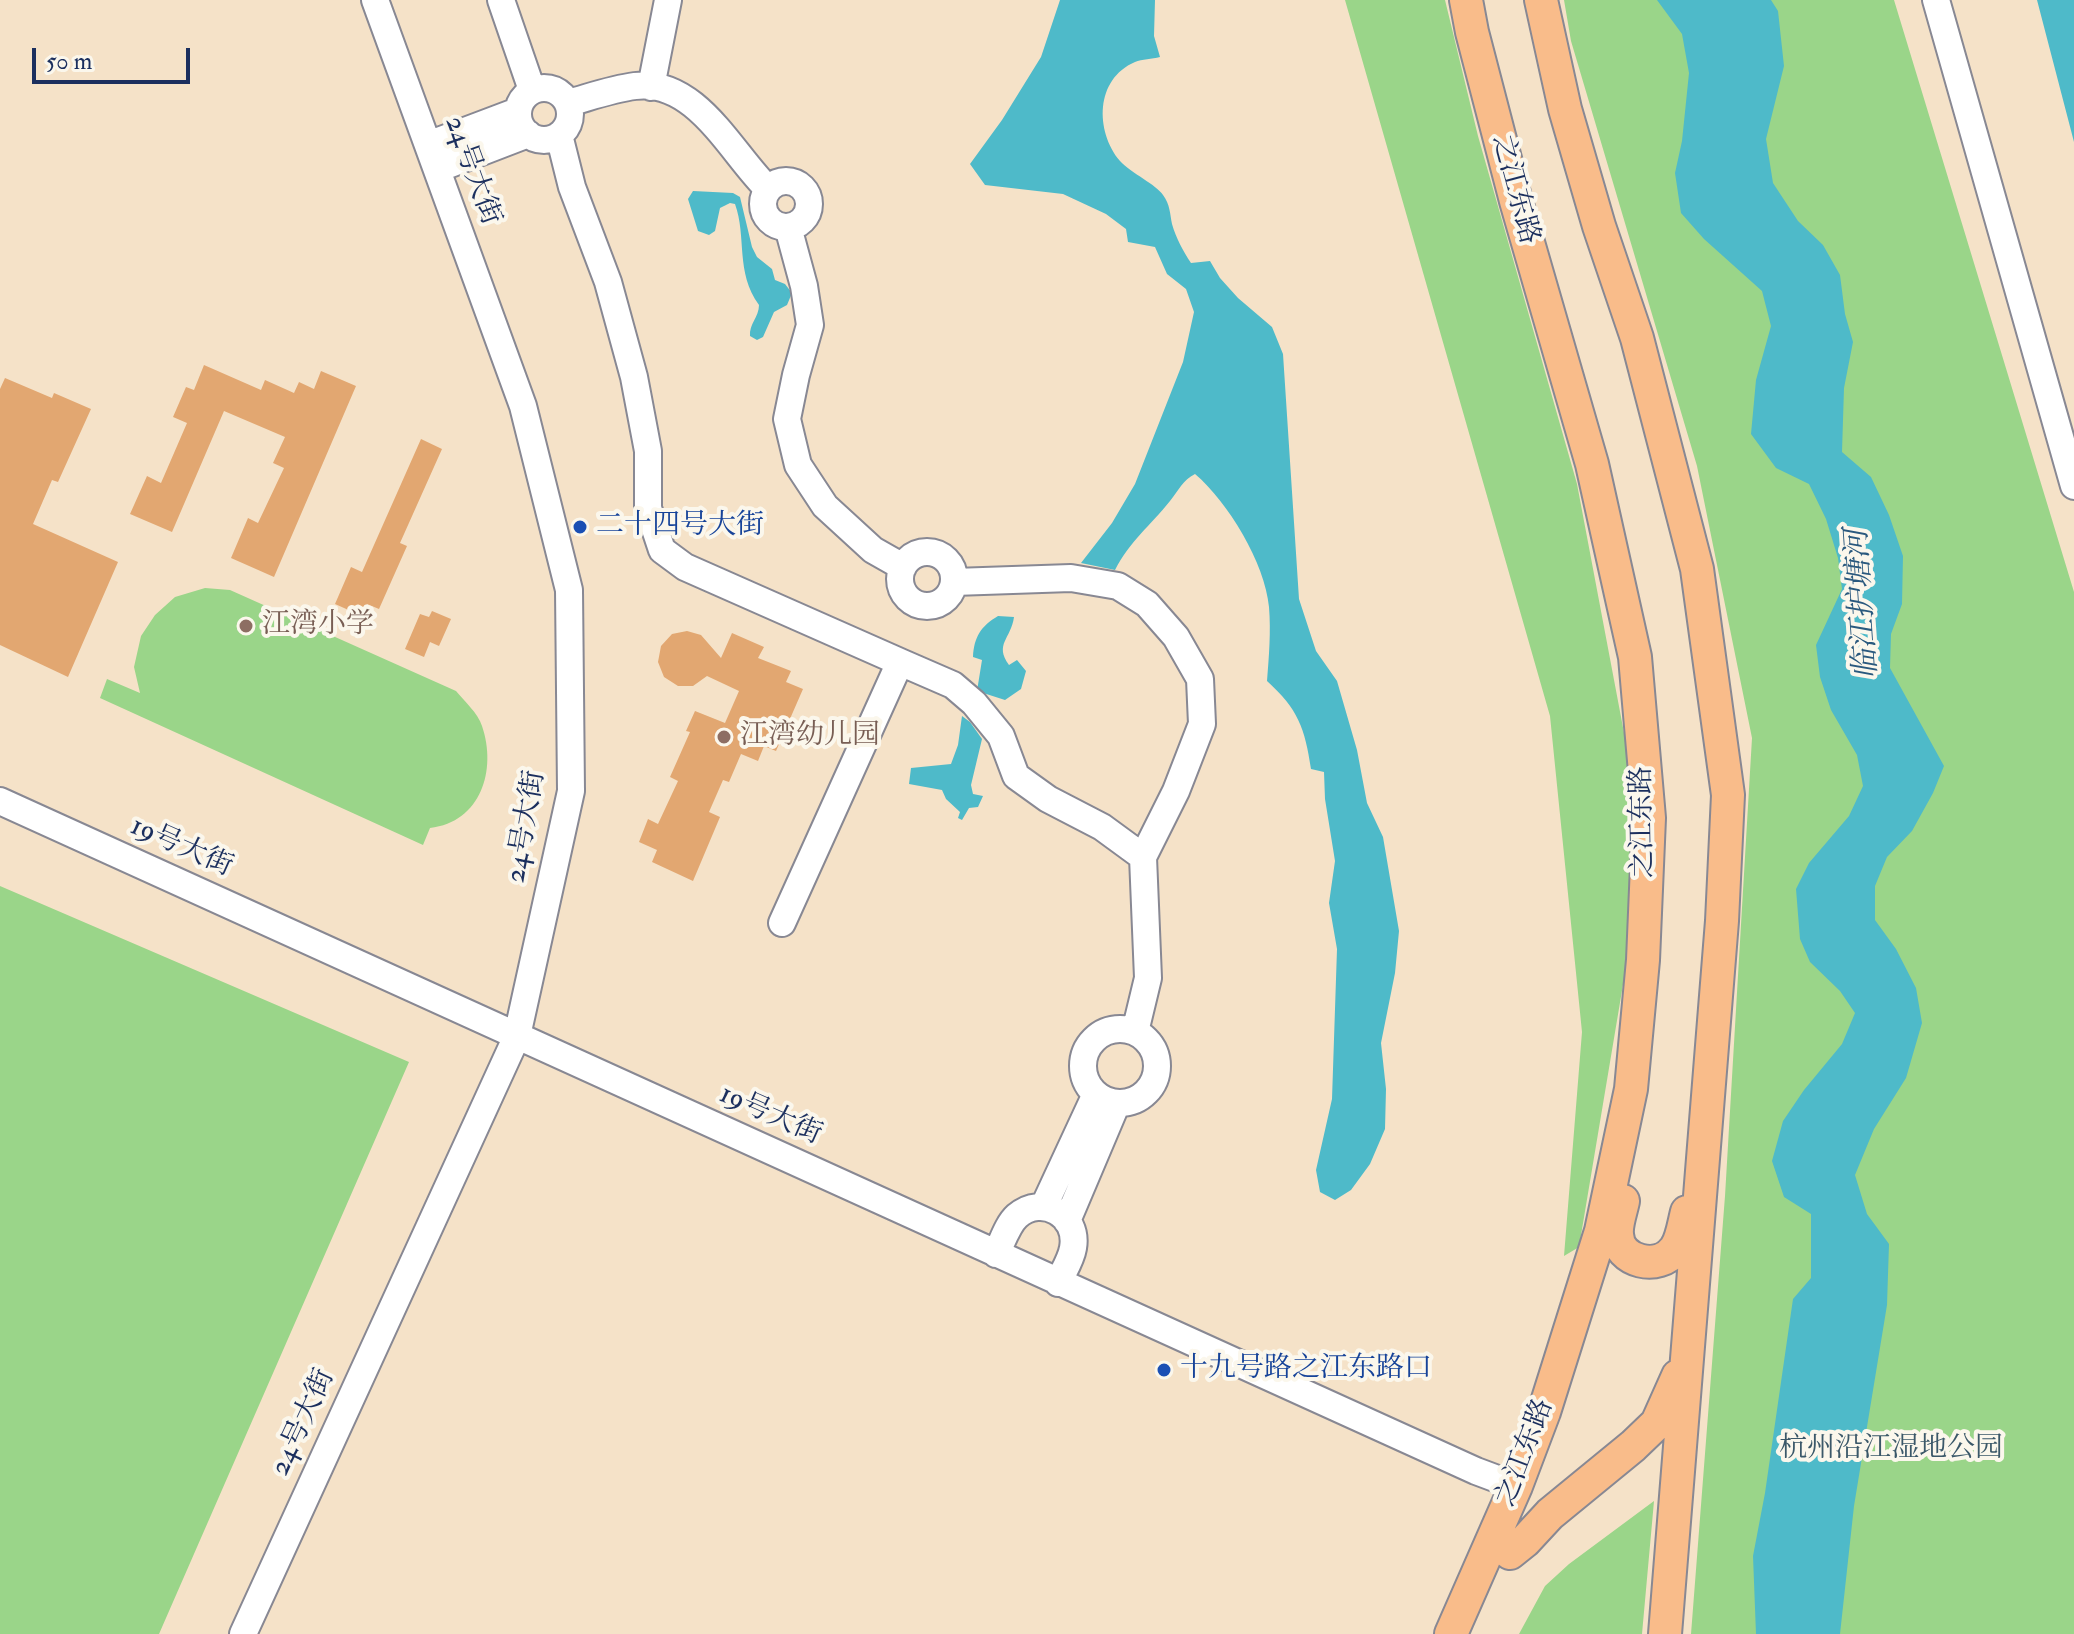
<!DOCTYPE html>
<html>
<head>
<meta charset="utf-8">
<style>
  body { margin:0 }
  #map { position:relative; width:2074px; height:1634px; overflow:hidden; background:#f5e2c8; font-family:"IM FELL Double Pica",serif }
  canvas { display:block }
  .scale { position:absolute; left:32px; top:48px; width:158px; height:36px; box-sizing:border-box; border:4px solid #1b2f5e; border-top:0; padding-left:10px; font-size:24px; line-height:28px; white-space:nowrap; color:#1b2f5e; -webkit-text-stroke:6px #fbf7ec; paint-order:stroke }
</style>
</head>
<body>
<div id="map">
<canvas width="2074" height="1634"></canvas>
<div class="scale">50 m</div>
</div>
<script>
const context = document.querySelector('canvas').getContext('2d');
context.lineJoin = 'round';
function paint(path, color) {
  context.fillStyle = color;
  context.fill(path, 'evenodd');
}
function trace(path, color, width, dash) {
  context.strokeStyle = color;
  context.lineWidth = width;
  context.lineCap = dash ? 'butt' : 'round';
  context.setLineDash(dash || []);
  context.stroke(path);
}
function drawText(font, color, halo, rows, align = 'center') {
  context.font = font + ' "IM FELL Double Pica","Noto Serif SC",serif';
  context.lineWidth = 8;
  context.setLineDash([]);
  context.textBaseline = 'middle';
  context.strokeStyle = halo;
  context.fillStyle = color;
  for (const [text, x, y, turn = 0] of rows) {
    context.save();
    context.translate(x, y);
    context.rotate((+turn || 0) * Math.PI / 180);
    context.textAlign = isNaN(turn) ? turn : align;
    if (halo) context.strokeText(text, 0, 0);
    context.fillText(text, 0, 0);
    context.restore();
  }
}
paint(new Path2D(`
  M1345,0H1445L1478,136L1577,484L1628,754L1633,925L1579,1247L1564,1256L1582,1032L1550,716Z
  M1564,0H1894L2074,592V1634H1691L1725,1196L1752,738L1697,466L1571,41Z
  M205,588L230,590L456,691C464,701 478,713 482,726C497,770 481,822 430,828L423,845L100,698L107,679L140,693L134,667L141,636L155,615L175,597Z
  M0,886L409,1062L159,1634H0Z
  M1654,1501L1642,1634H1519L1545,1586L1569,1564Z`), '#9ad589');
paint(new Path2D(`
  M1060,0H1155L1154,36L1160,57C1152,59 1142,59 1135,62C1095,79 1095,131 1120,161C1131,173 1157,185 1163,195C1170,204 1170,214 1172,224C1176,238 1183,251 1191,263L1210,261L1220,278L1238,298L1272,327L1283,354L1299,599L1316,651L1337,681L1357,750L1367,803L1383,837L1399,931L1395,973L1381,1043L1386,1089L1385,1129L1370,1164L1351,1190L1335,1200L1320,1192L1316,1170L1332,1099L1337,949L1329,903L1335,861L1325,799L1324,772L1311,769C1305,728 1298,709 1267,681C1269,656 1271,632 1269,607C1265,563 1228,502 1195,474C1183,480 1178,491 1170,501C1150,526 1130,541 1115,570L1081,563L1112,523L1135,484L1183,362L1194,312L1186,289L1167,274L1155,247L1128,242L1126,229L1106,214L1063,194L985,185L970,164L1002,120L1041,57Z
  M1657,0H1771L1778,11L1784,66L1766,139L1773,183L1798,221L1823,245L1840,275L1845,314L1853,342L1844,388L1842,452L1871,477L1889,515L1903,556L1902,604L1891,634L1890,668L1944,766L1933,793L1912,831L1887,857L1875,886V920L1896,949L1916,988L1922,1023L1906,1078L1874,1129L1855,1175L1867,1214L1889,1244L1887,1305L1854,1506L1840,1634H1756L1753,1556L1765,1493L1793,1299L1811,1278V1214L1784,1197L1772,1161L1783,1121L1804,1090L1842,1044L1855,1013L1840,991L1810,962L1800,939L1796,889L1809,863L1849,816L1863,786L1857,755L1831,710L1820,677L1816,645L1842,589L1838,558L1826,519L1809,484L1776,468L1751,434L1756,380L1771,326L1762,291L1704,239L1681,213L1675,173L1682,141L1689,73L1682,34Z
  M2037,0H2074V142Z
  M693,191L733,193L740,197L752,247L757,257L772,269L775,280L785,284L792,293L787,305L774,312L763,337L757,340L750,336C749,324 759,317 759,305C735,272 747,237 735,204L730,203L720,208L715,231L709,235L698,231L688,199Z
  M998,616L1014,617C1011,639 994,644 1009,665L1017,660L1026,671L1021,689L1005,700L977,691L982,660L973,657C974,637 981,626 998,616Z
  M962,716L970,722L982,739L971,785L973,794L983,796L978,807L969,808L962,820L958,818L960,812L946,799L942,790L909,784L911,768L951,764L958,745Z`), '#4ebac9');
paint(new Path2D(`
  M204,365L261,390L265,380L294,393L299,382L314,389L321,371L356,386L274,577L231,558L248,518L258,523L284,468L273,463L285,437L224,411L172,532L130,514L147,476L161,483L187,423L173,417L186,387L194,390Z
  M5,378L52,398L54,393L91,409L58,482L52,480L33,524L118,562L68,677L0,645V389Z
  M421,439L442,449L400,543L407,546L379,609L367,604L362,616L335,604L351,567L362,572Z
  M432,611L451,619L439,646L430,642L424,657L405,649L420,614L429,617Z
  M687,631L701,635L721,658L732,633L764,647L758,658L791,671L786,682L803,689L776,751L764,746L758,761L741,754L729,782L723,780L709,812L720,817L693,881L652,862L657,850L639,842L648,819L658,824L678,781L670,777L690,732L686,731L695,711L725,723L739,691L707,676L693,686H678L664,677L658,662L661,646L672,634Z`), '#e2a771');
const minor = new Path2D(`
  M501,0L532,90
  M1936,0L2074,486
  M651,87L668,0
  M518 114a26 26 0 1 1 52 0a26 26 0 1 1-52 0Z
  M568,103C590,97 612,89 635,86C696,78 731,153 768,189
  M559,135L572,187L608,282L634,377L648,451V508L662,550L685,567L900,662
  M428,145L518,111
  M437,169L528,134
  M763 204a23 23 0 1 1 46 0a23 23 0 1 1-46 0Z
  M788,227L804,286L810,325L796,375L787,419L798,465L825,506L873,550L903,567
  M900 579a27 27 0 1 1 54 0a27 27 0 1 1-54 0Z
  M954,582L1071,578L1118,586L1147,604L1176,637L1200,679L1202,724L1176,791L1143,857L1148,978L1135,1032
  M0,801L1476,1471L1516,1486
  M782,923L900,662L953,685L974,703L1001,736L1016,776L1048,799L1102,827L1143,857
  M1083 1066a37 37 0 1 1 74 0a37 37 0 1 1-74 0Z
  M1044,1206L1096,1094
  M1067,1221L1117,1103
  M996,1254C1002,1243 1007,1225 1017,1216C1042,1194 1079,1215 1073,1248C1071,1260 1063,1272 1058,1283
  M243,1634L517,1036L571,791L569,590L523,406L375,0`);
const major = new Path2D(`
  M1541,0L1565,109L1599,226L1637,338L1697,569L1728,795L1722,921L1665,1634
  M1623,1201C1621,1211 1616,1224 1617,1234C1618,1262 1659,1272 1675,1249C1682,1240 1684,1223 1687,1212
  M1510,1553L1525,1541L1550,1514L1633,1446L1657,1423L1678,1376
  M1451,1634L1516,1486L1544,1412L1601,1231L1631,1089L1643,960L1649,818L1635,657L1592,464L1516,201L1472,32L1466,0`);
trace(minor, '#888893', 30);
trace(major, '#888893', 36);
trace(minor, '#fff', 26);
trace(major, '#f9bc8a', 32);
for (const [x, y, r, color] of [
  [580,527,8,"#1a4fb4"],
  [246,626,8,"#8d6e63"],
  [724,737,8,"#8d6e63"],
  [1164,1370,8,"#1a4fb4"]
]) {
  const dot = new Path2D();
  dot.arc(x, y, r, 0, 2 * Math.PI);
  context.fillStyle = color;
  context.fill(dot);
  trace(dot, '#fbf7ec', 3);
}
drawText('28px', '#1b2f5e', '#fbf7ec', [
  ["24号大街",471,171,70],
  ["之江东路",1514,190,75],
  ["之江东路",1644,822,-91],
  ["24号大街",527,827,-80],
  ["19号大街",181,848,24],
  ["19号大街",770,1116,24],
  ["24号大街",304,1423,-65],
  ["之江东路",1526,1453,-69]
]);
drawText('28px', '#164399', '#fbf7ec', [
  ["二十四号大街",596,527],
  ["十九号路之江东路口",1180,1370]
], 'left');
drawText('28px', '#785e54', '#fbf7ec', [
  ["江湾小学",262,626],
  ["江湾幼儿园",740,737]
], 'left');
drawText('28px', '#3b5869', '#fbf7ec', [
  ["杭州沿江湿地公园",1891,1450]
]);
drawText('italic 30px', '#2a597e', '#fbf7ec', [
  ["临江护塘河",1864,604,-94]
]);
</script>
</body>
</html>
